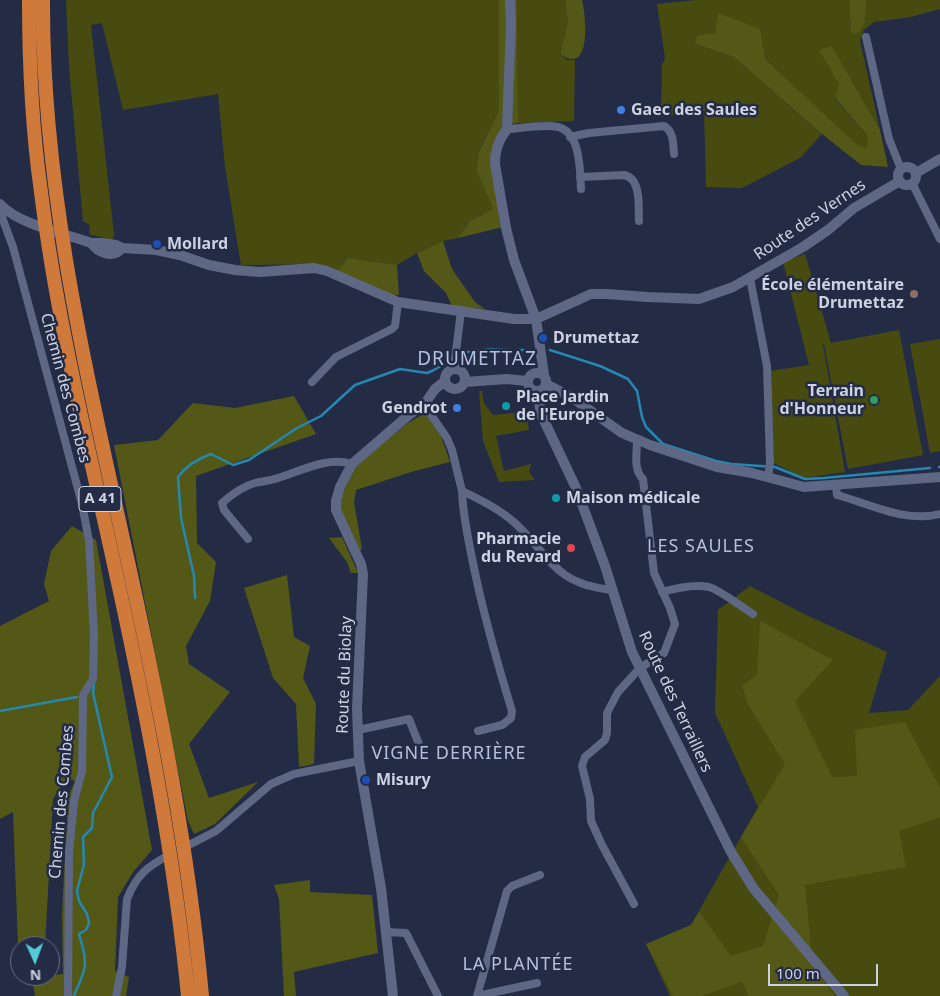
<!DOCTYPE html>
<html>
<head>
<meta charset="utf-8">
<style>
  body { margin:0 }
  #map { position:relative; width:940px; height:996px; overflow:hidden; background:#242c45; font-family:"Noto Sans",sans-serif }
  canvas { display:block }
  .north { position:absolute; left:10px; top:936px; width:50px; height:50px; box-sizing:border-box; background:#242c45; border:1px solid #676e84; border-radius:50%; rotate:178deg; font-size:14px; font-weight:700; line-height:20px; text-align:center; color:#ccd2e2 }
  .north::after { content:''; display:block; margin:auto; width:18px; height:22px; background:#52cbd7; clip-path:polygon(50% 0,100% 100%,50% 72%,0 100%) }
  .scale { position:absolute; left:768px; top:964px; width:110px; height:22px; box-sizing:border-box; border:2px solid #ccd2e2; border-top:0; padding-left:6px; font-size:15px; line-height:18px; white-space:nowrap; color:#ccd2e2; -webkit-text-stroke:4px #242c45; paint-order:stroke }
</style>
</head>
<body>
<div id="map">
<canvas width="940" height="996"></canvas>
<div class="north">N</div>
<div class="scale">100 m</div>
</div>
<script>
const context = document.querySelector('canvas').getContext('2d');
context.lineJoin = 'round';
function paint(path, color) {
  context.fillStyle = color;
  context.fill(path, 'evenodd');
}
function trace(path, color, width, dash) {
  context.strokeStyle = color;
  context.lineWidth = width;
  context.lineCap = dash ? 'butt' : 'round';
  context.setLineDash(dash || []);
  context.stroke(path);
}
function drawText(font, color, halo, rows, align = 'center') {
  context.font = font + ' "Noto Sans",sans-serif';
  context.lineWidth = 5;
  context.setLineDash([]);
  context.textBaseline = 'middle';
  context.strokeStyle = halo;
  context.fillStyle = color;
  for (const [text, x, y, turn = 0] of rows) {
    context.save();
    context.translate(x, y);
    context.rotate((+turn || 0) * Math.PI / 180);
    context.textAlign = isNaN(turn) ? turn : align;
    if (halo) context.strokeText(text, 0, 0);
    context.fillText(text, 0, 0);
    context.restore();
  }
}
paint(new Path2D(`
  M66,0H499V110L479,152L476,168L493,209L470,221L458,238L443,241L417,253L397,265L348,258L337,272L318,264L241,265L225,167L218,94L123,110L102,23L91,25L114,235L112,240L89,234L90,225L83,221L69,67Z
  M517,0H565L568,22L560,54L567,60H575L574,121L518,123Z
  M696,0H849L851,32L866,20V0H940V9L911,17L874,22L864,30L860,41L880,130L832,46L839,84L835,99L868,136V148L857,146L766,60L760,29L715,34L695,44L734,57L822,134L800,158L742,188L706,187L704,111L661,117L662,65L665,58L657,4Z
  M805,254L831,343L899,330L923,455L848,469L824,344L823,345L845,472L803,478L774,463L770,371L809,365L783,262Z
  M940,339V451L930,453L910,344Z
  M479,391H482L484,403L493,415L526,412L529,430L496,436L504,471L531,464L529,472L535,480L499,482L483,441Z
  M750,586L804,614L887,652L869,713L908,710L940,676V996H670L646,944L691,925L758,807L715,713L718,610Z`), '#474b10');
paint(new Path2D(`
  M499,0H517L518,123L503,125L491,151L503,227L458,238L470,221L493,209L476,169L479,152L499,110Z
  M565,0H582C586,16 592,77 560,54L568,22Z
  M849,0H866C866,13 868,27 855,34L851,32Z
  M718,13L760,29L766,60L857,145L867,148L868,136L835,98L839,84L819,50L832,46L880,130L888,167L861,165L822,134L734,57L695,44L698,35L715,34Z
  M443,241L452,269L475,302L485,309L452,306L446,293L424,271L417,253Z
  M348,258L397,265L399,295H390L337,272Z
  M294,396L316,434L196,476L197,543L216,562L210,601L186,646L189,664L230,692L189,744L209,798L258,782L215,824L194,834L188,821L114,445L158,440L193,403L235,408Z
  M425,413L441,436L450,462L411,472L356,490L354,502L362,549L358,551L341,514L340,502L346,486L357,465L408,423Z
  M72,526L96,540L152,850L133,872L118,897L115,971L129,977L126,996H35L32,978L63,974L62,915L68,797L75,781L67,778L53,799L45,946L20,947L18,945L13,812L0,819V626L49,601L44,584L51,551Z
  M342,537L358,573H351L347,562L329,538Z
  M287,575L294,637L310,646L303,678L316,704L314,764L299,767L296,704L273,678L244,588Z
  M760,621L833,660L795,701L832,777L857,776L855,730L905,722L940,788V817L899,831L906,867L805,885L813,968L835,996H749L742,982L701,996H673L646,944L691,925L699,912L731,956L763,946L779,895L741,837L785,764L748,704L742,686L757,675Z
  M310,880V892L372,895L378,953L294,972L296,996H284L279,899L274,885Z`), '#535817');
trace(new Path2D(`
  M517,350H527
  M550,350L600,366L628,379L637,391L642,417L646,427L663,444L716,461L731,464L775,467L805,479L824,478L930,468
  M462,353L491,349L508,350
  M939,467H940
  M195,598L194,576L181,518L178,477C187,465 197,459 211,454L233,465L249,460L297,428L321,416L355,385L400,369L427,373L432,371L448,362
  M0,711L77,697
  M74,996C77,987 82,979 84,970C87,959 82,945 79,934L86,930L89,923L87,914L79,901L77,891L84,864L83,837L92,828L93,813L112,777L93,693L94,685`), '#2488b2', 2.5);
trace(new Path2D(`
  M866,37L889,139L901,169
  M507,129C523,128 543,124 558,127C581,132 580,172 581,189
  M570,137L589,133L664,126C674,132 673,143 674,154
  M580,177L624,175C642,179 638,207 639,221
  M912,183L940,239
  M1,205L3,220L13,247L82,504L89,541L94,635L93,679L83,695L82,771L74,801L69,853L68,996
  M750,278L767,366L770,463L768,477
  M454,368L461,311
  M312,382L336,357L392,329L395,326L398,302
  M424,405L447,438L452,450L462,491C481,500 499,509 515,523C551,557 554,584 612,590
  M836,485L837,495C870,504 905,523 940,514
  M462,491C463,516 468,539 473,563C483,613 497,662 512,711L511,718L502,725L478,731
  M248,539L224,510L222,503C231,495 244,486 255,483C262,481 270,481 278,478C301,471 328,456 352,464
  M662,592C676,588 695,584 709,587C720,590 743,608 753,614
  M358,730L409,719L424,757
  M181,849L216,831L271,784L294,774L359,761
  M634,904L602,845L591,821L590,799L582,766L585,757L605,740L607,733V713L618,692L640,668L664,653L675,624L670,608L654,573L643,479C633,470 637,453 637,440
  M386,932L406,933L438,996
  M116,996L122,967L127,899C137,874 148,866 171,854
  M477,996L507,891L512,886L540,875
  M477,996L537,983`), '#5e6884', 8);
trace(new Path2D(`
  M510,0L511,24L507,129C499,140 495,149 495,164L506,228L514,260L536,319L544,375
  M898 176a9 9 0 1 1 18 0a9 9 0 1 1-18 0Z
  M916,173L940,159
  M0,204C19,225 64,233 91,243H102L116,245L122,248L156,250L180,255L209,265L235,270L260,272L314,268L327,271L398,302L514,319H536L591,294H607L647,297L699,299L733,287L803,247L828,230L854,208L900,181
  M91,243C98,253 113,259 122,248
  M445 379a10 10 0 1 1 20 0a10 10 0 1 1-20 0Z
  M528 382a9 9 0 1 1 18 0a9 9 0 1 1-18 0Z
  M465,382L507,379L527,381
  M546,384L571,397L622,433L650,445L717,467L752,473L804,487L940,477
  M537,391L541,414L576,488L605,566L632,652L731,852L754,889L844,996
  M393,996L381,888L359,761L357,709L363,574L361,564L336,510V501L340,487L352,464L410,414L424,405L435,389L445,381`), '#5e6884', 10);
trace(new Path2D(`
  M29,0C29,64 32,129 41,192C58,330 93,465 122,601C150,731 175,863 188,996
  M43,0C42,192 88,379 129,566C160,708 189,851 202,996`), '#cf793b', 14);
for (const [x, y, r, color] of [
  [621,110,5,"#3f7fe0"],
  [157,244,5,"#1a4fb4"],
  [914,294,5,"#8d6e63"],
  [543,338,5,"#1a4fb4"],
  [874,400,5,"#2e9e5b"],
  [506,406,5,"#0f9aa8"],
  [457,408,5,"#3f7fe0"],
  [556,498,5,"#0f9aa8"],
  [571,548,5,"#e0444e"],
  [366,780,5,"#1a4fb4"]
]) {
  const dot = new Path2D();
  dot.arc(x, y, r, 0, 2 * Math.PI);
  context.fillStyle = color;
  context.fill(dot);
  trace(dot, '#242c45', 2);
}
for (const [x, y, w] of [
  [100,499,42]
]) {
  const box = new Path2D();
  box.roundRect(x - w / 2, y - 12.5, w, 25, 4);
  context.fillStyle = '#242c45';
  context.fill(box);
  trace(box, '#ccd2e2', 1);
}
drawText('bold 15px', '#ccd2e2', null, [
  ["A 41",100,499]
]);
drawText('bold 16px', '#ccd2e2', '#242c45', [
  ["Gaec des Saules",631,110],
  ["Mollard",167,244],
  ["École élémentaire",904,285,"right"],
  ["Drumettaz",904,303,"right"],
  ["Drumettaz",553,338],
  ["Terrain",864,391,"right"],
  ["d'Honneur",864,409,"right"],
  ["Place Jardin",516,397],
  ["de l'Europe",516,415],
  ["Gendrot",447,408,"right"],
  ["Maison médicale",566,498],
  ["Pharmacie",561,539,"right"],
  ["du Revard",561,557,"right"],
  ["Misury",376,780]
], 'left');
drawText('16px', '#ccd2e2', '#242c45', [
  ["Route des Vernes",810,220,-34],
  ["Chemin des Combes",65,388,75],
  ["Route du Biolay",345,675,-88],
  ["Route des Terraillers",675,702,65],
  ["Chemin des Combes",62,802,-85]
]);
context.letterSpacing = '1px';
drawText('18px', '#b4bfdf', '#242c45', [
  ["LES SAULES",701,547],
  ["VIGNE DERRIÈRE",449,754],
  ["LA PLANTÉE",518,965]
]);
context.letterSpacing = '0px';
context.letterSpacing = '1px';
drawText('19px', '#b4bfdf', '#242c45', [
  ["DRUMETTAZ",477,360]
]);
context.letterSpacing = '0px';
</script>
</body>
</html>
